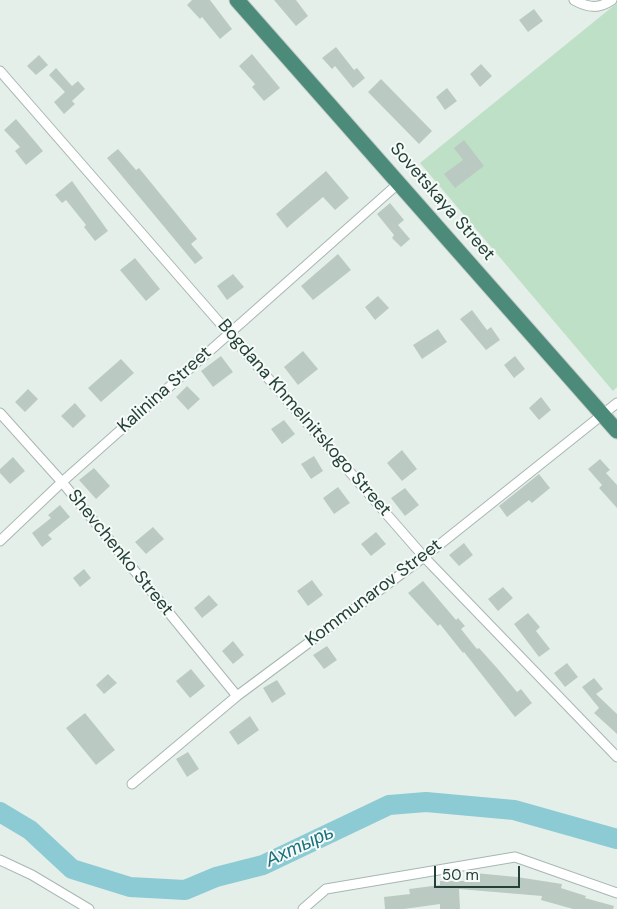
<!DOCTYPE html>
<html>
<head>
<meta charset="utf-8">
<style>
  body { margin:0 }
  #map { position:relative; width:617px; height:909px; overflow:hidden; background:#e5efea; font-family:"DM Sans",sans-serif }
  canvas { display:block }
  .scale { position:absolute; left:434px; top:866px; width:86px; height:22px; box-sizing:border-box; border:2px solid #234138; border-top:0; padding-left:6px; font-size:15px; line-height:18px; white-space:nowrap; color:#234138; -webkit-text-stroke:4px #f6fbf8; paint-order:stroke }
</style>
</head>
<body>
<div id="map">
<canvas width="617" height="909"></canvas>
<div class="scale">50 m</div>
</div>
<script>
const context = document.querySelector('canvas').getContext('2d');
context.lineJoin = 'round';
function paint(path, color) {
  context.fillStyle = color;
  context.fill(path, 'evenodd');
}
function trace(path, color, width, dash) {
  context.strokeStyle = color;
  context.lineWidth = width;
  context.lineCap = dash ? 'butt' : 'round';
  context.setLineDash(dash || []);
  context.stroke(path);
}
function drawText(font, color, halo, rows, align = 'center') {
  context.font = font + ' "DM Sans",sans-serif';
  context.lineWidth = 4;
  context.setLineDash([]);
  context.textBaseline = 'middle';
  context.strokeStyle = halo;
  context.fillStyle = color;
  for (const [text, x, y, turn = 0] of rows) {
    context.save();
    context.translate(x, y);
    context.rotate((+turn || 0) * Math.PI / 180);
    context.textAlign = isNaN(turn) ? turn : align;
    if (halo) context.strokeText(text, 0, 0);
    context.fillText(text, 0, 0);
    context.restore();
  }
}
paint(new Path2D(`
  M617,3V387L613,391L420,163Z`), '#bee0c6');
trace(new Path2D(`
  M0,812L30,830L72,869L130,887L185,890L216,877L263,865L389,805L426,802L514,810L617,839`), '#8dcbd4', 20);
paint(new Path2D(`
  M192,0H210L232,29L220,39L202,17L200,19L187,5Z
  M274,0H296L308,16L296,26Z
  M534,9L543,21L528,32L519,20Z
  M336,47L354,70L357,68L365,78L353,88L335,66L332,69L322,58Z
  M252,54L280,88L264,101L252,87L255,84L239,66Z
  M39,55L48,65L36,75L27,66Z
  M481,64L492,76L480,87L470,74Z
  M56,68L72,86L78,81L85,89L72,101L75,104L64,114L54,102L65,92L49,75Z
  M381,79L432,131L419,144L368,92Z
  M447,88L457,101L445,110L436,97Z
  M16,119L43,151L26,165L15,151L20,147L4,130Z
  M464,140L484,166L455,188L444,174L463,160L454,148Z
  M118,149L136,170L139,168L197,239L191,244L203,258L195,264L107,158Z
  M326,171L349,198L335,210L323,197L287,228L276,214Z
  M72,181L108,231L95,241L84,227L86,225L66,200L62,203L55,195Z
  M390,203L404,220L398,225L410,239L401,247L392,238L394,235L377,214Z
  M338,254L351,270L313,300L301,286Z
  M135,258L160,289L146,301L120,270Z
  M233,274L244,287L227,300L217,286Z
  M378,296L389,308L375,320L365,307Z
  M472,310L487,330L491,327L500,340L486,350L460,319Z
  M438,329L447,342L422,359L413,345Z
  M303,351L318,369L298,385L284,367Z
  M221,356L233,372L213,387L201,371Z
  M515,356L525,369L514,378L504,365Z
  M121,359L134,373L101,402L88,388Z
  M187,386L200,399L188,410L176,397Z
  M28,389L38,399L25,412L15,402Z
  M541,397L551,410L539,420L529,408Z
  M75,403L86,416L73,428L61,416Z
  M284,420L295,434L282,444L271,429Z
  M402,450L417,469L402,481L387,463Z
  M314,456L323,471L311,479L301,464Z
  M13,457L25,471L10,484L0,473V469Z
  M600,459L610,470L606,473L617,485V508L599,488L602,485L588,469Z
  M94,468L110,486L96,499L79,480Z
  M539,474L550,488L532,503L529,500L507,517L499,506Z
  M338,487L350,503L334,514L323,498Z
  M405,488L419,505L405,516L391,498Z
  M60,505L70,517L48,535L52,539L42,547L32,533L51,518L48,515Z
  M153,527L164,539L146,554L135,542Z
  M376,532L386,544L371,556L361,544Z
  M464,543L473,555L459,566L449,555Z
  M84,569L91,578L80,587L73,578Z
  M312,580L323,595L308,606L297,591Z
  M423,581L456,620L458,618L465,626L461,629L477,649L479,648L497,668L517,692L521,689L532,703L515,717L464,652L463,653L440,624L438,626L408,593Z
  M503,587L513,598L498,611L488,599Z
  M209,595L218,605L202,618L194,608Z
  M528,613L540,627L536,631L550,649L539,657L514,624Z
  M233,641L244,655L233,664L222,651Z
  M327,646L337,660L324,669L313,655Z
  M567,663L578,677L565,687L554,673Z
  M191,669L205,686L190,698L176,681Z
  M108,674L117,683L104,694L96,685Z
  M594,678L603,689L596,694L617,714V734L594,713L599,708L582,687Z
  M277,680L286,694L272,703L263,688Z
  M85,713L115,750L96,765L66,728Z
  M250,716L259,730L238,745L229,732Z
  M188,752L199,769L187,777L176,759Z
  M475,873L517,877L562,884L561,888L586,896L585,898L614,906L613,909H573L541,900L542,896L459,889L460,909H440V904L404,909H385L384,897L410,894L409,889L440,885V881H475Z`), '#bacac3');
const minor = new Path2D(`
  M574,0C588,8 599,9 612,0
  M0,71L424,557L617,757
  M0,413L62,482L237,696
  M0,541L62,482L400,182
  M132,784L237,696L424,557L617,403
  M0,860L32,875L89,909
  M303,909L326,889L515,857L617,893`);
const trunk = new Path2D(`
  M237,0L617,431`);
trace(minor, '#a7b7b1', 11);
trace(trunk, '#c1cac7', 17);
trace(minor, '#fff', 9);
trace(trunk, '#4c8a7a', 15);
drawText('18px', '#234138', '#f6fbf8', [
  ["Sovetskaya Street",442,202,49],
  ["Kalinina Street",165,390,-42],
  ["Bogdana Khmelnitskogo Street",304,418,49],
  ["Shevchenko Street",120,553,51],
  ["Kommunarov Street",374,593,-37]
]);
drawText('italic 19px', '#1b717f', '#f6fbf8', [
  ["Ахтырь",300,847,-25]
]);
</script>
</body>
</html>
